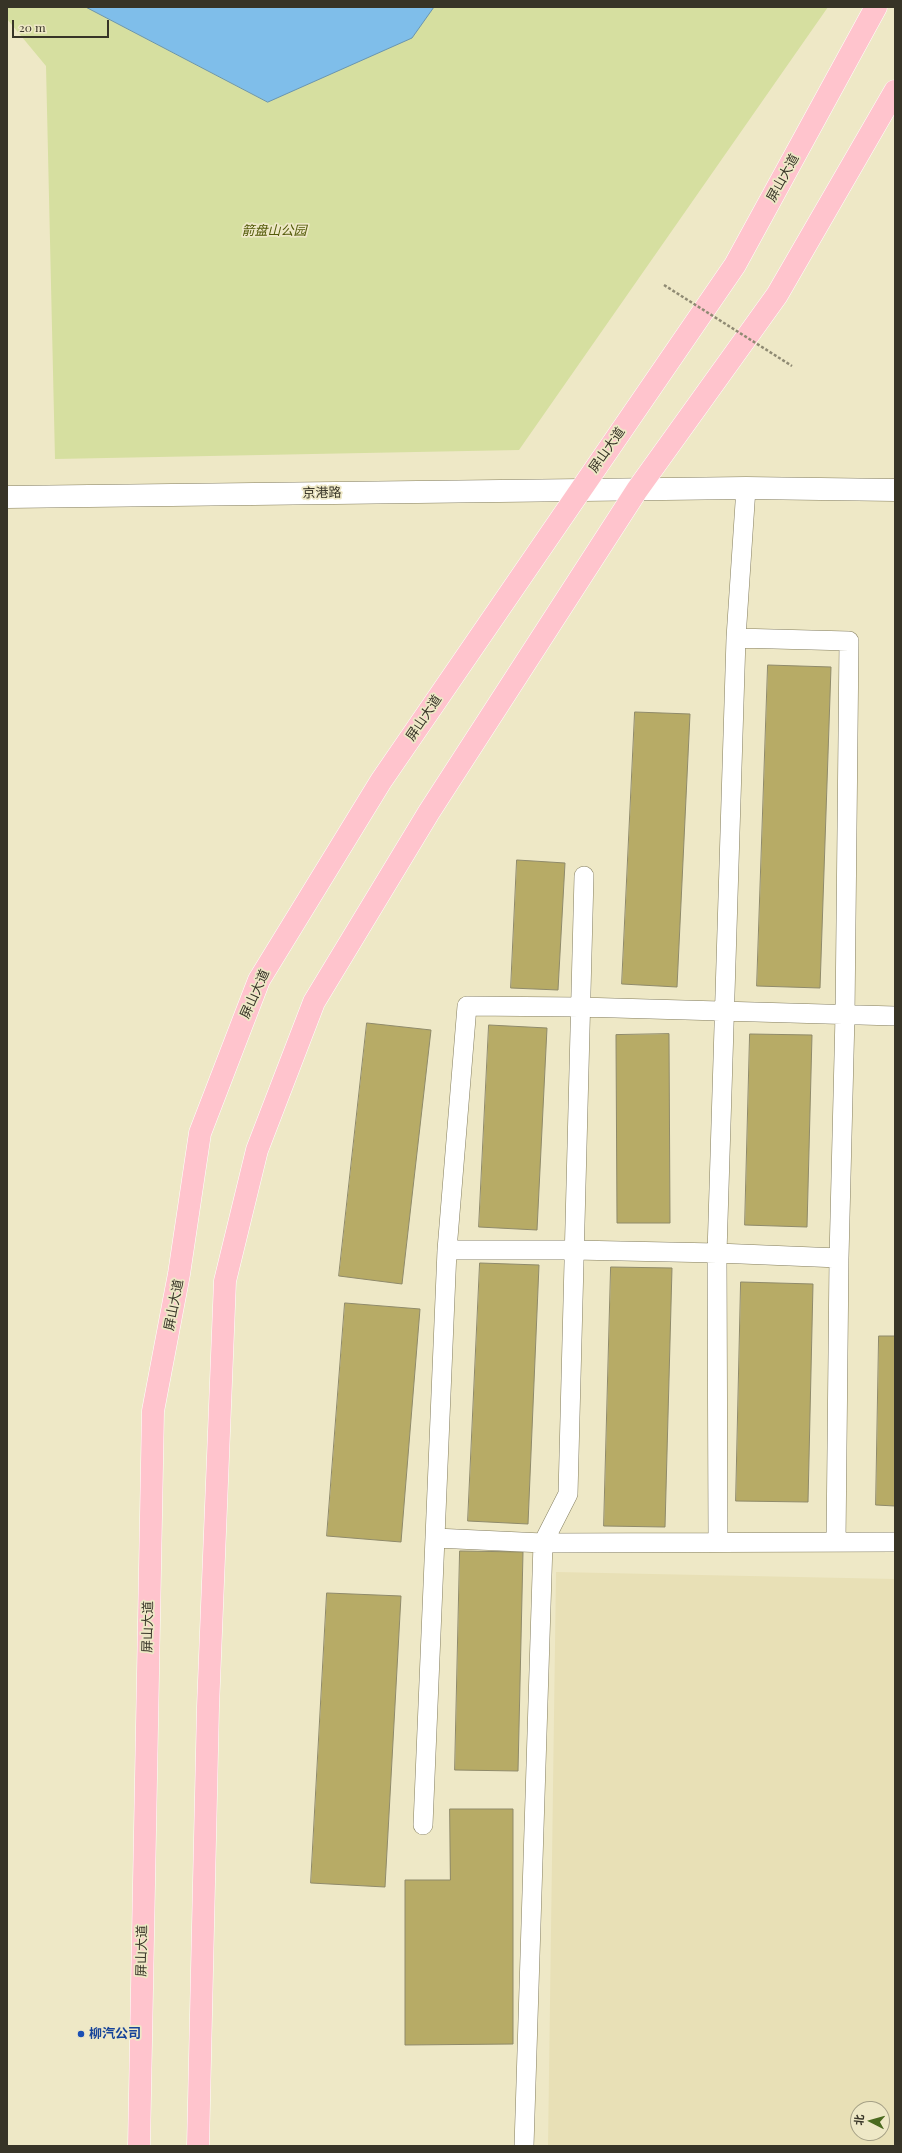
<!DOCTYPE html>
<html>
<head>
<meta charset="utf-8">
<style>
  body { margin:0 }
  #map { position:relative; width:902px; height:2153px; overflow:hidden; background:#eee8c6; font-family:"Playfair Display","Noto Sans SC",serif }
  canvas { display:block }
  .frame { position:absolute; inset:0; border:8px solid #373427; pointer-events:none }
  .north { position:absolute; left:850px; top:2101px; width:40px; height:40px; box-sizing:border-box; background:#eee8c6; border:1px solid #a5a086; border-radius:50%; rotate:276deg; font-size:11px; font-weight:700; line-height:16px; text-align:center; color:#373427 }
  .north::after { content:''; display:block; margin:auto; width:14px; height:18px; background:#4b6a1f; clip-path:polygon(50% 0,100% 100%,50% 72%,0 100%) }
  .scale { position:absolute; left:12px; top:20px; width:97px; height:18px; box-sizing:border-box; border:2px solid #373427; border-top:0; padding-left:5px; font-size:12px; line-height:14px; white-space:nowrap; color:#373427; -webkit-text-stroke:3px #eee8c6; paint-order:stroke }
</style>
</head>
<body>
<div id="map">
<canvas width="902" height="2153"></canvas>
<div class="frame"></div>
<div class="north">北</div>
<div class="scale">20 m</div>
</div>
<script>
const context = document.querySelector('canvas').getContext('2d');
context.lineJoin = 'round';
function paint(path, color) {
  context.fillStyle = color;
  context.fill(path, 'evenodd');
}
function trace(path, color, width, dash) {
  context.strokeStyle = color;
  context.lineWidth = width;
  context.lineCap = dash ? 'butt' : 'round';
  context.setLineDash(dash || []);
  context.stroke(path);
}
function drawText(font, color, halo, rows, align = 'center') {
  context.font = font + ' "Playfair Display","Noto Sans SC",serif';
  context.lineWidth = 3.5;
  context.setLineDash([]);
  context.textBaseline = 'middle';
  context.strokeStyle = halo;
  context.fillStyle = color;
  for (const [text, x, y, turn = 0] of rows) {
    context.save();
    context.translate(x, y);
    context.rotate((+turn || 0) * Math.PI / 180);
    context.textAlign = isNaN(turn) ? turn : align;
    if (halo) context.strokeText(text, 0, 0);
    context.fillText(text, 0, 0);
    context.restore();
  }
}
paint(new Path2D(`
  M556,1572L895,1579V2146H548ZM858,2109H882V2133H858Z`), '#e8e0b6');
paint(new Path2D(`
  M7,7H828L519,450L55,459L46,66L7,19Z`), '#d6dfa0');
const water = new Path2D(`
  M86,7H434L412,38L268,102Z`);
paint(water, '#7fbeea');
trace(water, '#6995b0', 1);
const building = new Path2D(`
  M768,665L831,667L820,988L757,986Z
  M635,712L690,714L677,987L622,984Z
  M517,860L565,863L558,990L511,988Z
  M367,1023L431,1030L402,1284L339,1276Z
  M489,1025L547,1028L537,1230L479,1227Z
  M669,1034L670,1223H617L616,1035Z
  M750,1034L812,1035L807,1227L745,1225Z
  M480,1263L539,1265L528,1524L468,1521Z
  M611,1267L672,1268L665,1527L604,1526Z
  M741,1282L813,1284L808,1502L736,1501Z
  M345,1303L420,1309L401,1542L327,1536Z
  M879,1336H895V1506L876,1505Z
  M460,1551L523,1552L518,1771L455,1770Z
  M327,1593L401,1596L385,1887L311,1883Z
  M450,1809H513V2044L405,2045V1880H450Z`);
paint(building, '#b7ab66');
trace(building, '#8f8a6a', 1);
const lane = new Path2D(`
  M447,1250L467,1006L580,1007L895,1016
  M435,1538L543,1543L895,1542
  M718,1542L717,1253L839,1258L845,1015L849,641L736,638
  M836,1542L839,1258
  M423,1825L447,1250H574L717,1253L736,638L746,488
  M524,2146L543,1543L568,1494L584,876`);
const street = new Path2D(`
  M7,497L746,488L895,490`);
const primary = new Path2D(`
  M139,2146L153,1411L179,1274L200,1133L259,980L381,781L735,265L876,7
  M198,2146L208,1707L225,1281L257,1150L314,1002L429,812L637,490L777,295L895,91`);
trace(lane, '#837d5e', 20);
trace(street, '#837d5e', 23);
trace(primary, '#fff', 23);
trace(lane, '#fff', 19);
trace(street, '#fff', 22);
trace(primary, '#ffc4cd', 22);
trace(new Path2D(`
  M664,285L792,366`), '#8f8a73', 2.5, [3, 2]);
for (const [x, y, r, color] of [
  [81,2034,4,"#1a4fb4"]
]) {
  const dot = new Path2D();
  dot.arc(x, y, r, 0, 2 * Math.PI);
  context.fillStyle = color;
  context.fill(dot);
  trace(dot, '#eee8c6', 1.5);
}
drawText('13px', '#373427', '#eee8c6', [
  ["屏山大道",783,178,-61],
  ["屏山大道",607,450,-55],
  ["京港路",322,493,-1],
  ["屏山大道",424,718,-56],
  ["屏山大道",255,994,-66],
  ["屏山大道",174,1305,-79],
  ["屏山大道",148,1627,-89],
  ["屏山大道",142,1951,-89]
]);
drawText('italic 13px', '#535a09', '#eee8c6', [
  ["箭盘山公园",274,231]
]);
drawText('bold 13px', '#164399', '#eee8c6', [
  ["柳汽公司",89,2034]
], 'left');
</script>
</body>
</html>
